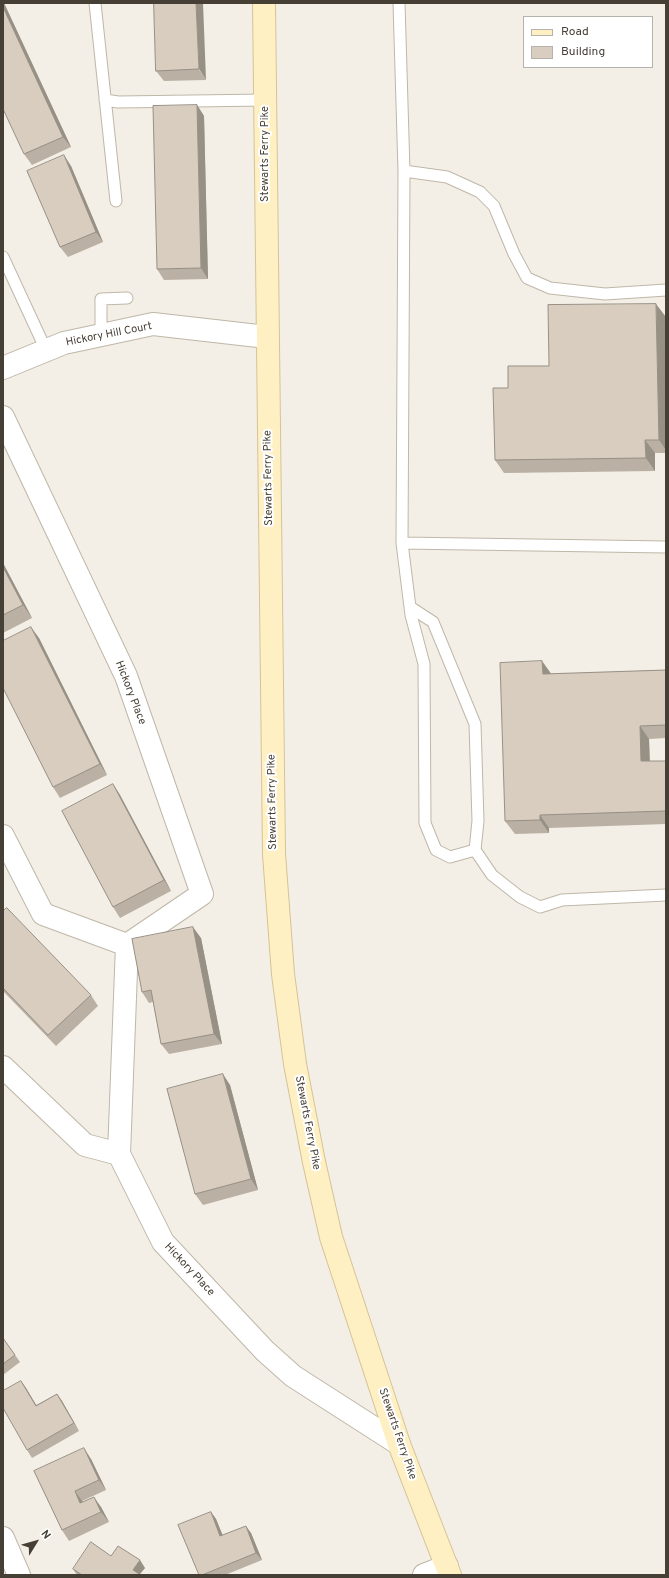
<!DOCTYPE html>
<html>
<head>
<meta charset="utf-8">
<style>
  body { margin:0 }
  #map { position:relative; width:669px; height:1578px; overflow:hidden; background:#f3efe6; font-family:Overpass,sans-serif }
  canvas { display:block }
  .frame { position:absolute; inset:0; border:4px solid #463f35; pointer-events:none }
  .legend { position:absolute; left:523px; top:16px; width:130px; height:52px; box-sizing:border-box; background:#fff; border:1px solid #b5b2ae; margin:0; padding:5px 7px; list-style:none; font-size:12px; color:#463f35 }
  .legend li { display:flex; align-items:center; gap:8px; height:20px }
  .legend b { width:20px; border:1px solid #b5b2ae }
  .north { position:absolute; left:16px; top:1522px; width:40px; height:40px; -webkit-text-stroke:3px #fff; paint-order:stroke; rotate:53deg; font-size:11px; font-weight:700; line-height:16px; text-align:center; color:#463f35 }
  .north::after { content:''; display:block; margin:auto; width:14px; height:18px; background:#463f35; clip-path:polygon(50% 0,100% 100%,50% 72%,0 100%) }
</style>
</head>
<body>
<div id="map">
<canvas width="669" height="1578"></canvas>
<div class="frame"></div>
<ul class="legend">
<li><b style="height:5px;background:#fff0c4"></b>Road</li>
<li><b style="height:11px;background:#d8cdbe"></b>Building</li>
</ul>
<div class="north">N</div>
</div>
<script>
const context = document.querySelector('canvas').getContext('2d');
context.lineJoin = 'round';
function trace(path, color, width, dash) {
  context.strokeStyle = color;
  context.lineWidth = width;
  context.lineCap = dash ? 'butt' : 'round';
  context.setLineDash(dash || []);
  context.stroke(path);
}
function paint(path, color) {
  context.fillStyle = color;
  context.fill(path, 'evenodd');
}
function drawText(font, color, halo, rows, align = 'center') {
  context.font = font + ' Overpass,sans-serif';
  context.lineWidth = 4;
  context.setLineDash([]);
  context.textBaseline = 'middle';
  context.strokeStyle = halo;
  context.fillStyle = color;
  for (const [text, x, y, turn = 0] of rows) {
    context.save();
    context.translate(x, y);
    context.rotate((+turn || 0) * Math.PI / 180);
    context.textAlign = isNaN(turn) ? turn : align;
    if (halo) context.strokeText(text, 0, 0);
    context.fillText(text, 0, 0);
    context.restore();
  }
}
const service = new Path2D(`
  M95,3L116,201
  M399,3L404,171L402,543L411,615L424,664L425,823L436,850L450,857L475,850L478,821L475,724L433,622L410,607
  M105,100L118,102L266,100
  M404,171L447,177L480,192L494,206L514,254L527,278L550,288L605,294L666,290
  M3,257L46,350
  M101,335V299L127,298
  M402,543L666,547
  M475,850L492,875L520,897L540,907L562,900L666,895`);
const minor = new Path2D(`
  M3,368L64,343L153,324L267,337
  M3,417L126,676L202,894L127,945L43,914L3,836
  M127,945L119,1154L163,1242L265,1351L293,1376L399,1444
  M3,1067L85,1145L119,1154
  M3,1538L19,1575
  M424,1575L447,1566`);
const secondary = new Path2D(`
  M264,3L274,854L283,974L295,1064L314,1162L331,1237L399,1444L450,1575`);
trace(service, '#bfb7a8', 13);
trace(minor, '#bfb7a8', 24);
trace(secondary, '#d4c395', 24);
trace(service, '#fff', 11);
trace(minor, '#fff', 22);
trace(secondary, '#fff0c4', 22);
paint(new Path2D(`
  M3,3H4L71,147L32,165L24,154Z
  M154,3L206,80L164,81L156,71Z
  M197,105L204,116L208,279L164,280L157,269Z
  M71,166L103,242L68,257L60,247Z
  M666,317V453H655V471L504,473L495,460L508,388L549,366Z
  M3,563L32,618L3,633Z
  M39,638L107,775L60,798L53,787Z
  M542,661L551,674L666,670V738L649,739L650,761H666V824L549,828V833L515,834L505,821Z
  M113,784L120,795L171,891L120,918L113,907Z
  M3,911L91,995L98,1006L56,1046L3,991Z
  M201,938L222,1044L169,1054L161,1044L153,1002L149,1003L142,992Z
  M230,1085L258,1190L203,1205L195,1194Z
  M3,1338L20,1362L3,1375Z
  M21,1381L26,1388L36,1405L57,1394L62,1401L79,1431L32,1458L27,1450Z
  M91,1459L106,1490L82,1501L101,1507L109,1522L69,1541L62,1530L34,1471Z
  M211,1512L216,1519L222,1535L251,1533L262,1560L225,1575H199Z
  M111,1556L145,1568L140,1574L141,1575H77L73,1569Z`), '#bab0a3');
paint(new Path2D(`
  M3,3H4L71,147L63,137L3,7Z
  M196,3H203L206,80L199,69Z
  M197,105L204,116L208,279L201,268Z
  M64,155L71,166L103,242L96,232Z
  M656,304L666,317V450L659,440Z
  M645,440L655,453V471L646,458Z
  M3,563L32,618L23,605L3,567Z
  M31,627L39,638L107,775L100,764Z
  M542,661L552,675L543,674Z
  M640,726L649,739L650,775L641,761Z
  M113,784L120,795L171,891L164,880Z
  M540,815L549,828V833L540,820Z
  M193,927L201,938L222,1044L214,1034Z
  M223,1074L230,1085L258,1190L251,1179Z
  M21,1381L26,1388L41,1413L36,1406Z
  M57,1394L62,1401L79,1431L74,1423Z
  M84,1448L91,1459L106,1490L99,1480Z
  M75,1491L82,1501L87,1513L80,1503Z
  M94,1497L101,1507L109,1522L101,1512Z
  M211,1512L216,1519L226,1543L220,1536Z
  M246,1526L251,1533L262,1560L256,1553Z
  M140,1560L145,1568L139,1575L133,1570Z`), '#979085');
const building = new Path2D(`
  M154,3H196L199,69L156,71Z
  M3,7L63,137L24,154L3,109Z
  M197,105L201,268L157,269L153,106Z
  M64,155L96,232L60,247L27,171Z
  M656,304L659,440H645L646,458L495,460L493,388H508V366H549L548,305Z
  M3,567L23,605L3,615Z
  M31,627L100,764L53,787L3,688V641Z
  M542,661L543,674L666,670V725L640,726L641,761H666V811L540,815V820L505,821L500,663Z
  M113,784L164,880L113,907L62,811Z
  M7,908L91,995L48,1035L3,988V911Z
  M193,927L214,1034L161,1044L151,990L142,992L132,939Z
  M223,1074L251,1179L195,1194L167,1089Z
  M3,1338L15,1355L3,1364Z
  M21,1381L36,1406L57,1394L74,1423L27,1450L3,1408V1391Z
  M84,1448L99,1480L75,1491L80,1503L94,1497L101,1512L62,1530L34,1471Z
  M211,1512L220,1536L246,1526L256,1553L202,1575H199L178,1525Z
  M91,1542L111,1556L118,1546L140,1560L133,1570L141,1575H82L73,1569Z`);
paint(building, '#d8cdbe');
trace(building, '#979085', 1);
drawText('11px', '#463f35', '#fff', [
  ["Stewarts Ferry Pike",266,154,-90],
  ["Hickory Hill Court",109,335,-11],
  ["Stewarts Ferry Pike",269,478,-91],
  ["Hickory Place",130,693,69],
  ["Stewarts Ferry Pike",273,802,-91],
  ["Stewarts Ferry Pike",307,1123,79],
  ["Hickory Place",189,1270,47],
  ["Stewarts Ferry Pike",397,1434,71]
]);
</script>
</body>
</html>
